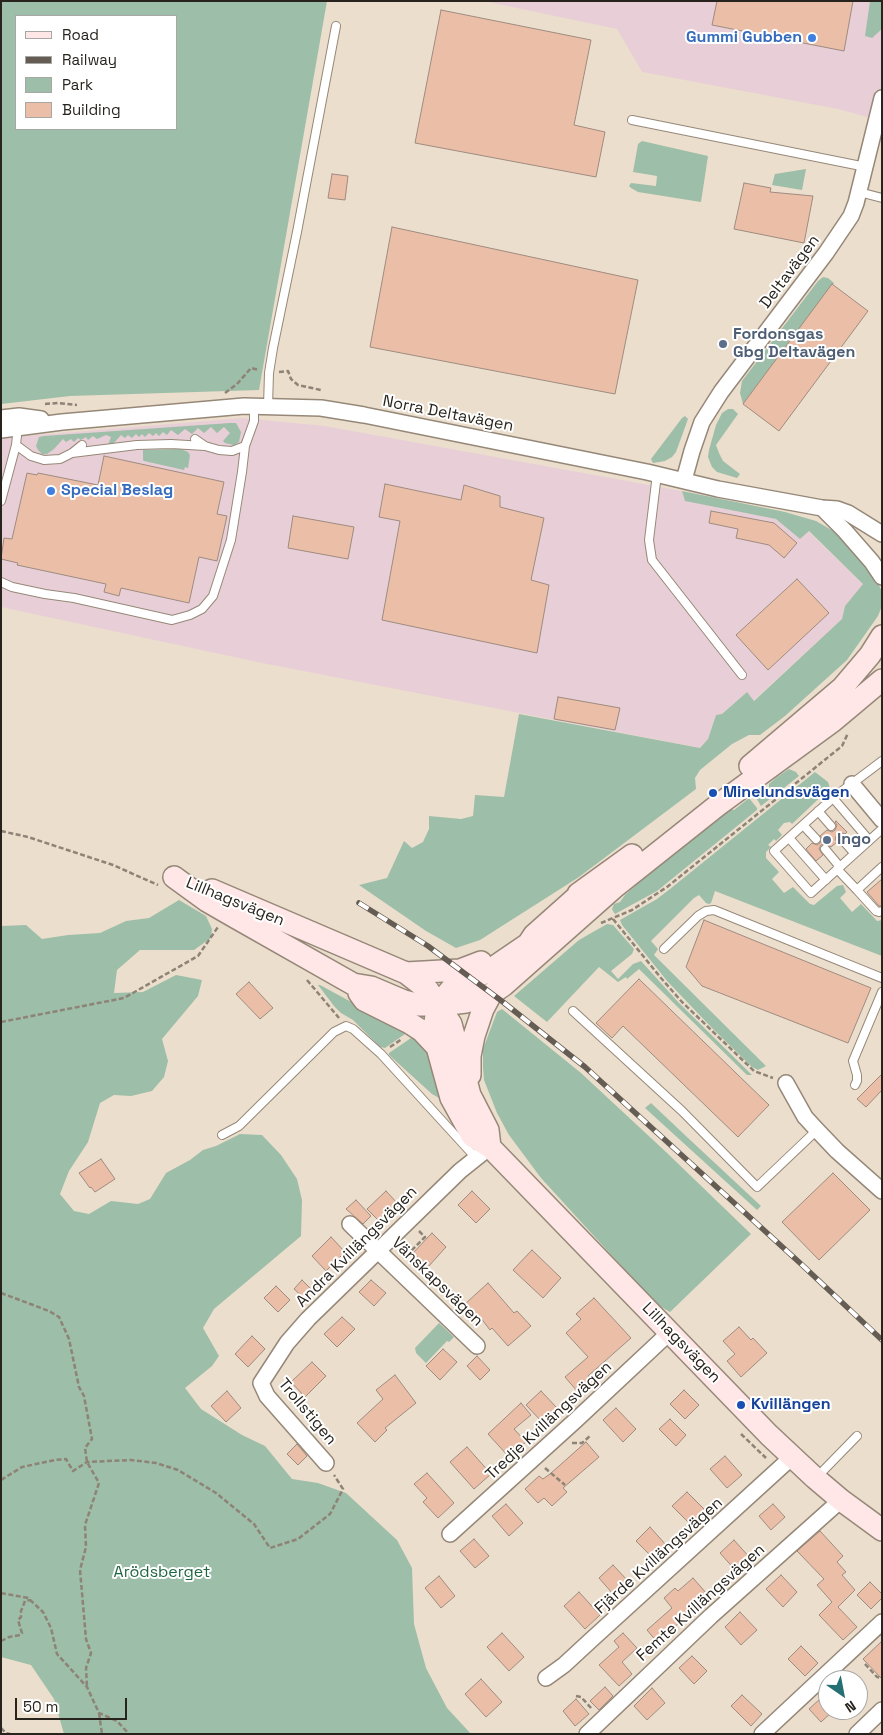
<!DOCTYPE html>
<meta charset="utf-8">
<style>
body{margin:0}
#map{position:relative;width:883px;height:1735px;overflow:hidden;background:#ecdecc;font-family:"Space Grotesk",sans-serif}
canvas{display:block}
.frame{position:absolute;inset:0;border:2px solid #28231c;pointer-events:none}
.legend{position:absolute;left:15px;top:15px;width:162px;height:115px;box-sizing:border-box;background:#fff;border:1px solid #a9a7a4;margin:0;padding:6px 9px;list-style:none;font-size:15px;color:#28231c}
.legend li{display:flex;align-items:center;gap:10px;height:25px}
.legend b{width:25px;border:1px solid #a9a7a4}
.north{position:absolute;left:818px;top:1670px;width:50px;height:50px;box-sizing:border-box;background:#fff;border:1px solid #a9a7a4;border-radius:50%;rotate:147deg;font-size:14px;font-weight:700;line-height:20px;text-align:center;color:#28231c}
.north::after{content:'';display:block;margin:auto;width:18px;height:22px;background:#257072;clip-path:polygon(50% 0,100% 100%,50% 72%,0 100%)}
.scale{position:absolute;left:15px;top:1698px;width:112px;height:22px;box-sizing:border-box;border:2px solid #28231c;border-top:0;padding-left:6px;font-size:15px;line-height:18px;white-space:nowrap;color:#28231c;-webkit-text-stroke:4px #fff;paint-order:stroke}
</style>
<div id="map">
<canvas width="883" height="1735"></canvas>
<div class="frame"></div>
<ul class="legend">
<li><b style="height:6px;background:#ffe7e7"></b>Road</li>
<li><b style="height:6px;background:#655d53"></b>Railway</li>
<li><b style="height:14px;background:#9dbea8"></b>Park</li>
<li><b style="height:14px;background:#ebbfa7"></b>Building</li>
</ul>
<div class="north">N</div>
<div class="scale">50 m</div>
</div>
<script>
const context = document.querySelector('canvas').getContext('2d');
context.lineJoin = 'round';
function fillPath(path, color) { context.fillStyle = color; context.fill(path, 'evenodd'); }
const toPath = rows => new Path2D(rows.map(r => 'M' + r).join(''));
function strokePath(path, color, width, dash) { context.strokeStyle = color; context.lineWidth = width; context.lineCap = dash ? 'butt' : 'round'; context.setLineDash(dash || []); context.stroke(path); }
function drawText(font, color, halo, rows, align = 'center') {
  context.font = font + ' "Space Grotesk",sans-serif'; context.lineWidth = 4; context.setLineDash([]); context.textBaseline = 'middle'; context.strokeStyle = halo; context.fillStyle = color; for (const [text, x, y, turn = 0] of rows) {
    context.save(); context.translate(x, y); context.rotate((+turn || 0) * Math.PI / 180); context.textAlign = isNaN(turn) ? turn : align; if (halo) context.strokeText(text, 0, 0); context.fillText(text, 0, 0); context.restore();
  }
}
fillPath(toPath([
 [483,1,882,1,882,121,838,109,642,72,617,29],
 [243,418,325,426,682,491,686,501,776,519,800,539,808,531,863,584,845,606,842,619,753,701,747,692,722,714,716,715,708,739,700,748,257,662,1,607,1,438]
]), '#e8cfd7');
fillPath(toPath([
 [1,1,327,1,259,390,70,396,1,404],
 [16,16,176,16,176,129,16,129],
 [870,1,882,1,882,29,872,38,865,36],
 [642,141,708,156,701,202,638,192,631,188,629,186,631,183,656,186,657,176,633,172,638,144],
 [806,169,802,190,772,185,775,174],
 [823,277,828,278,834,283,743,404,740,393,742,381,818,281],
 [728,409,733,409,738,414,716,445,719,453,723,461,740,474,737,478,717,472,712,467,708,457,709,450,716,425,722,413],
 [685,416,688,419,676,452,672,457,665,461,653,463,651,459,682,418],
 [230,423,236,423,241,432,239,442,234,445,225,443,223,441,230,433,224,427,217,433,211,427,204,433,198,428,192,434,185,429,178,435,171,430,167,435,163,432,159,436,156,433,153,436,149,433,145,437,142,434,139,437,136,434,132,438,128,435,125,438,121,435,113,444,109,445,108,445,111,437,106,435,97,439,93,436,88,440,86,437,81,440,78,438,74,442,71,439,66,442,63,439,54,449,47,454,42,454,38,450,36,446,39,437,44,436],
 [181,449,188,452,190,455,188,468,185,467,184,470,144,461,143,460,143,450],
 [682,491,785,512,816,521,835,532,852,548,874,574,882,592,882,606,878,616,847,660,785,716,760,735,749,735,732,744,700,770,695,778,696,789,579,877,480,940,456,948,426,931,359,885,387,878,404,841,412,848,423,842,429,829,429,816,461,819,473,816,475,795,504,797,519,714,700,748,708,739,716,715,722,714,747,692,754,701,842,619,845,606,863,584,809,531,800,539,776,519,685,501],
 [789,769,796,772,799,776,761,806,755,796,769,788,769,784,777,777],
 [815,772,828,782,830,788,792,824,790,822,784,823,778,830,782,835,776,841,774,839,768,845,771,847,766,852,766,858,779,872,772,879,784,893,793,887,810,904,814,905,837,886,843,885,846,892,840,898,852,912,861,904,877,921,882,920,882,956,715,891,711,903,709,904,706,903,699,895,694,898,651,941,658,949,654,955,766,1066,758,1070,752,1067,712,1028,668,982,622,925,620,920,657,899,670,889],
 [749,798,757,808,757,810,657,891,615,914,613,911,612,909,614,904,620,902,625,895,679,847,714,819,731,809,734,810],
 [179,900,206,916,212,929,211,938,194,950,140,950,117,970,114,993,143,992,176,975,202,980,198,996,162,1039,168,1061,164,1077,152,1091,131,1096,114,1095,100,1103,88,1142,69,1171,60,1194,74,1211,89,1214,111,1201,138,1204,150,1199,166,1173,190,1160,203,1150,216,1146,240,1134,262,1135,281,1155,297,1179,302,1200,301,1236,214,1309,203,1328,219,1356,212,1366,185,1388,201,1409,242,1435,265,1446,292,1479,318,1483,346,1493,397,1540,412,1568,414,1624,426,1668,447,1708,471,1734,64,1734,54,1699,31,1665,1,1657,1,926,26,925,42,939,68,935,100,933,126,921,149,918],
 [607,924,613,925,634,949,632,954,611,971,618,979,633,964,641,961,679,1003,752,1075,747,1075,639,969,627,979,626,977,618,982,599,967,547,1022,514,996,579,940],
 [318,985,320,985,401,1029,405,1034,385,1048,380,1047,353,1020,341,1013,334,1006],
 [502,1009,581,1073,666,1152,751,1234,670,1312,656,1304,541,1178,509,1135,497,1113,484,1080,483,1067,483,1049,497,1012],
 [411,1038,418,1040,430,1051,442,1096,439,1098,432,1094,389,1055,389,1053],
 [651,1103,687,1137,761,1206,757,1210,645,1108],
 [439,1323,454,1337,449,1342,447,1341,426,1363,416,1353,415,1348]
]), '#9dbea8');
const building = toPath([
 [717,1,853,1,844,51,712,25,717,1],
 [441,10,591,40,574,125,605,132,596,177,415,143,441,10],
 [332,174,348,176,345,200,328,198,332,174],
 [744,183,771,188,770,192,813,196,804,243,734,229,744,183],
 [392,227,638,280,615,394,370,347,392,227],
 [832,284,868,311,779,431,743,404,832,284],
 [104,456,224,482,217,514,227,516,217,561,199,557,189,603,121,588,119,596,104,592,106,584,17,565,18,563,1,559,4,538,12,539,27,473,37,475,38,473,98,485,104,456],
 [385,484,461,500,464,485,500,496,500,507,544,518,531,580,549,585,537,653,382,620,400,521,379,517,385,484],
 [711,511,774,523,797,543,784,558,769,545,736,538,738,529,709,523,711,511],
 [293,516,354,527,348,559,288,548,293,516],
 [797,579,829,613,768,670,736,635,797,579],
 [558,697,620,708,615,730,554,719,558,697],
 [836,821,847,832,845,834,840,832,837,834,835,839,837,842,831,847,826,844,821,845,819,849,823,855,816,861,806,849,812,843,817,845,820,843,822,838,820,836,827,830,832,832,835,830,837,825,835,822,836,821],
 [882,879,882,906,879,906,867,892,882,879],
 [704,920,871,988,848,1043,702,986,686,967,704,920],
 [639,979,769,1105,738,1137,623,1026,612,1038,596,1023,639,979],
 [249,982,273,1008,260,1019,236,994,249,982],
 [882,1074,882,1090,866,1107,857,1099,882,1074],
 [101,1159,115,1179,95,1192,91,1187,90,1188,79,1173,101,1159],
 [833,1173,870,1210,819,1260,782,1222,833,1173],
 [386,1191,399,1205,381,1223,367,1209,386,1191],
 [472,1191,490,1209,476,1223,458,1205,472,1191],
 [356,1200,371,1216,363,1224,346,1209,356,1200],
 [432,1233,446,1247,428,1267,413,1253,432,1233],
 [331,1237,345,1252,326,1271,312,1256,331,1237],
 [532,1250,561,1278,543,1298,513,1270,532,1250],
 [302,1280,312,1290,304,1298,294,1289,302,1280],
 [371,1280,386,1293,374,1306,359,1292,371,1280],
 [488,1283,514,1313,517,1311,531,1326,508,1346,492,1328,490,1330,480,1317,478,1319,465,1304,488,1283],
 [276,1286,290,1300,278,1312,264,1298,276,1286],
 [594,1298,631,1338,588,1376,590,1379,577,1391,565,1377,588,1357,566,1333,581,1319,576,1314,594,1298],
 [342,1317,355,1329,337,1347,324,1334,342,1317],
 [739,1327,751,1340,753,1338,767,1353,741,1377,727,1361,735,1354,723,1341,739,1327],
 [252,1336,265,1349,248,1367,235,1354,252,1336],
 [443,1349,457,1362,440,1380,426,1366,443,1349],
 [477,1356,490,1370,480,1380,467,1366,477,1356],
 [312,1362,326,1376,305,1397,291,1382,312,1362],
 [395,1375,416,1403,385,1428,387,1430,375,1442,357,1423,383,1399,376,1390,395,1375],
 [684,1390,699,1405,685,1419,670,1404,684,1390],
 [227,1391,241,1408,226,1422,211,1406,227,1391],
 [541,1391,558,1409,543,1423,526,1405,541,1391],
 [521,1403,531,1415,514,1429,526,1442,509,1457,488,1434,521,1403],
 [616,1408,636,1429,623,1442,603,1420,616,1408],
 [670,1419,686,1435,676,1446,659,1429,670,1419],
 [586,1442,599,1457,563,1488,567,1492,552,1506,544,1498,538,1503,525,1489,539,1476,543,1479,550,1474,586,1442],
 [297,1444,307,1456,298,1465,287,1454,297,1444],
 [467,1447,491,1474,474,1489,450,1462,467,1447],
 [725,1456,742,1475,727,1488,710,1469,725,1456],
 [427,1473,454,1503,438,1518,423,1502,427,1498,414,1484,427,1473],
 [687,1492,705,1510,690,1524,672,1506,687,1492],
 [506,1504,523,1523,509,1536,492,1516,506,1504],
 [773,1504,785,1517,771,1530,759,1516,773,1504],
 [650,1527,666,1545,653,1558,636,1541,650,1527],
 [820,1531,843,1556,837,1562,846,1572,842,1575,855,1590,838,1607,857,1627,843,1640,819,1615,832,1602,817,1585,824,1579,797,1551,820,1531],
 [474,1539,489,1556,475,1568,460,1551,474,1539],
 [734,1540,751,1559,736,1571,720,1553,734,1540],
 [613,1565,628,1581,613,1594,599,1578,613,1565],
 [781,1575,797,1592,783,1607,766,1589,781,1575],
 [439,1576,455,1596,441,1608,425,1588,439,1576],
 [693,1578,707,1594,677,1620,679,1623,657,1642,647,1630,672,1608,664,1598,675,1588,678,1591,693,1578],
 [870,1582,882,1594,882,1598,871,1609,857,1595,870,1582],
 [579,1592,600,1615,585,1629,564,1606,579,1592],
 [740,1612,757,1630,741,1645,725,1627,740,1612],
 [502,1633,524,1657,509,1671,487,1647,502,1633],
 [623,1633,637,1648,622,1662,632,1674,619,1686,599,1665,619,1647,614,1641,623,1633],
 [882,1641,882,1679,863,1659,882,1641],
 [801,1646,818,1663,805,1676,788,1659,801,1646],
 [692,1656,707,1671,694,1684,679,1668,692,1656],
 [481,1679,502,1702,486,1717,465,1694,481,1679],
 [605,1687,613,1696,599,1710,590,1701,605,1687],
 [652,1688,665,1703,647,1720,634,1706,652,1688],
 [742,1695,762,1714,751,1726,731,1706,742,1695],
 [576,1699,589,1714,575,1726,563,1711,576,1699],
 [820,1699,828,1708,828,1710,832,1712,821,1722,809,1709,820,1699]
]);
fillPath(building, '#ebbfa7');
strokePath(building, '#9e8b80', 1);
const lane = toPath([
 [632,120,866,167],
 [859,192,882,198],
 [268,406,269,373,273,348,297,232,336,26],
 [18,426,16,445,31,456,44,460,60,459,72,453,82,445],
 [195,439,205,446,219,450,232,451,245,446],
 [72,453,137,445,171,444,205,446],
 [657,474,649,540,652,560,742,675],
 [1,501,16,445],
 [1,582,12,587,45,594,74,598,172,620,190,615,202,609,213,596,231,540,242,472,245,446,254,421,254,407],
 [882,761,833,798,774,851,811,893,882,829],
 [833,798,869,840],
 [818,811,831,826],
 [803,825,816,839],
 [789,838,826,880],
 [841,838,854,853],
 [825,849,840,867],
 [882,867,857,890,876,911,879,912,882,911],
 [837,869,857,890],
 [664,949,698,916,706,911,714,910,882,978],
 [573,1011,682,1111,757,1187,817,1130],
 [855,1085,857,1081,857,1075,853,1061,882,992],
 [222,1135,239,1126,334,1032,346,1026,353,1029,381,1054,476,1158],
 [817,1477,857,1436]
]);
const street = toPath([
 [1,418,19,416,41,419],
 [1,430,62,422,244,406,321,408,364,415,647,472,718,489,822,508,837,509,848,513,882,534],
 [684,480,692,451,702,422,721,392,826,253,851,216,856,203,882,98],
 [822,508,845,531,872,562,882,577],
 [852,784,882,820],
 [786,1083,805,1117,817,1130,837,1151,882,1191],
 [350,1224,477,1346],
 [326,1463,267,1396,261,1383,287,1343,308,1319,460,1171,490,1147],
 [450,1534,576,1420,670,1332],
 [546,1678,564,1665,590,1641,792,1457],
 [587,1734,711,1616,841,1500],
 [762,1734,882,1622],
 [857,1734,882,1710]
]);
const secondary = toPath([
 [750,766,842,688,870,655,882,636],
 [174,877,207,901,233,916,353,984,371,987,404,1001,420,1005,440,1005,466,1002,491,994,504,985,616,886,718,805,833,721,882,680],
 [589,886,534,935,528,944,487,972,452,988,443,999,436,1016,434,1028,437,1047,451,1098,472,1136,490,1147,769,1435,815,1478,841,1500,882,1530],
 [212,890,406,973,428,990,451,1024,470,1095,488,1130,490,1147],
 [578,894,632,855],
 [406,973,460,970,481,962],
 [359,993,364,1000,408,1022,422,1031,437,1047],
 [470,1075,470,1056,474,1036,483,1009,491,994]
]);
strokePath(lane, '#968878', 10);
strokePath(street, '#968878', 18);
strokePath(secondary, '#968878', 24);
strokePath(toPath([
 [279,372,288,371,291,379,298,385,321,390],
 [225,393,237,384,251,368,259,370],
 [45,404,58,403,77,405],
 [1,831,28,837,113,865,158,885],
 [613,919,661,978,682,1002,754,1071,773,1078],
 [601,923,632,910,667,887,842,746,848,733],
 [307,980,339,1018],
 [1,1022,124,998,198,956,218,927],
 [390,1047,402,1039],
 [419,1231,425,1237,409,1253,420,1264],
 [1,1293,49,1311,59,1317,69,1339,79,1387,84,1396,92,1439,85,1448,87,1462,99,1483,85,1525,86,1547,80,1570,86,1639,91,1653,86,1668,87,1687],
 [741,1434,766,1458],
 [572,1443,582,1443,590,1436],
 [545,1468,565,1485],
 [1,1480,22,1467,55,1460,66,1459,73,1471,87,1462,131,1460,156,1463,178,1470,216,1493,254,1524,270,1548,298,1539,330,1514,343,1489,334,1475],
 [1,1593,28,1598,43,1612,51,1628,57,1654,87,1687,99,1713,117,1721,129,1734],
 [1,1641,9,1637,20,1635,22,1633,18,1620,21,1617,21,1611,25,1601,30,1600],
 [865,1664,877,1677,882,1678],
 [576,1696,581,1697,592,1709],
 [99,1713,102,1734],
 [1,1728,6,1733,10,1734]
]), '#8d8376', 2.5, [5, 2.5]);
strokePath(lane, '#fff', 8);
strokePath(street, '#fff', 15);
strokePath(secondary, '#ffe7e7', 21);
const rail = toPath([
 [359,903,428,946,503,1002,585,1067,800,1263,882,1340]
]);
strokePath(rail, '#655d53', 5.5);
strokePath(rail, '#fff', 4, [11]);
for (const [x, y, r, color] of [
 [812,38,5,"#3f7fe0"],
 [723,344,5,"#5c6f8a"],
 [51,491,5,"#3f7fe0"],
 [713,793,5,"#1a4fb4"],
 [827,840,5,"#5c6f8a"],
 [741,1405,5,"#1a4fb4"]
]) { const dot = new Path2D(); dot.arc(x, y, r, 0, 2 * Math.PI); context.fillStyle = color; context.fill(dot); strokePath(dot, '#fff', 2); }
drawText('bold 16px', '#366cbe', '#fff', [
 ["Gummi Gubben",802,38],
 ["Special Beslag",61,491,"left"]
], 'right');
drawText('16px', '#28231c', '#fff', [
 ["Deltavägen",790,272,-53],
 ["Norra Deltavägen",448,414,11],
 ["Lillhagsvägen",235,902,22],
 ["Andra Kvillängsvägen",357,1247,-45],
 ["Vänskapsvägen",437,1282,44],
 ["Lillhagsvägen",681,1343,46],
 ["Trollstigen",307,1412,50],
 ["Tredje Kvillängsvägen",549,1421,-43],
 ["Fjärde Kvillängsvägen",659,1556,-42],
 ["Femte Kvillängsvägen",701,1603,-42]
]);
drawText('bold 16px', '#4e5e75', '#fff', [
 ["Fordonsgas",733,335],
 ["Gbg Deltavägen",733,353],
 ["Ingo",837,840]
], 'left');
drawText('bold 16px', '#164399', '#fff', [
 ["Minelundsvägen",723,793],
 ["Kvillängen",751,1405]
], 'left');
drawText('16px', '#216540', '#fff', [
 ["Arödsberget",162,1573]
]);
</script>
